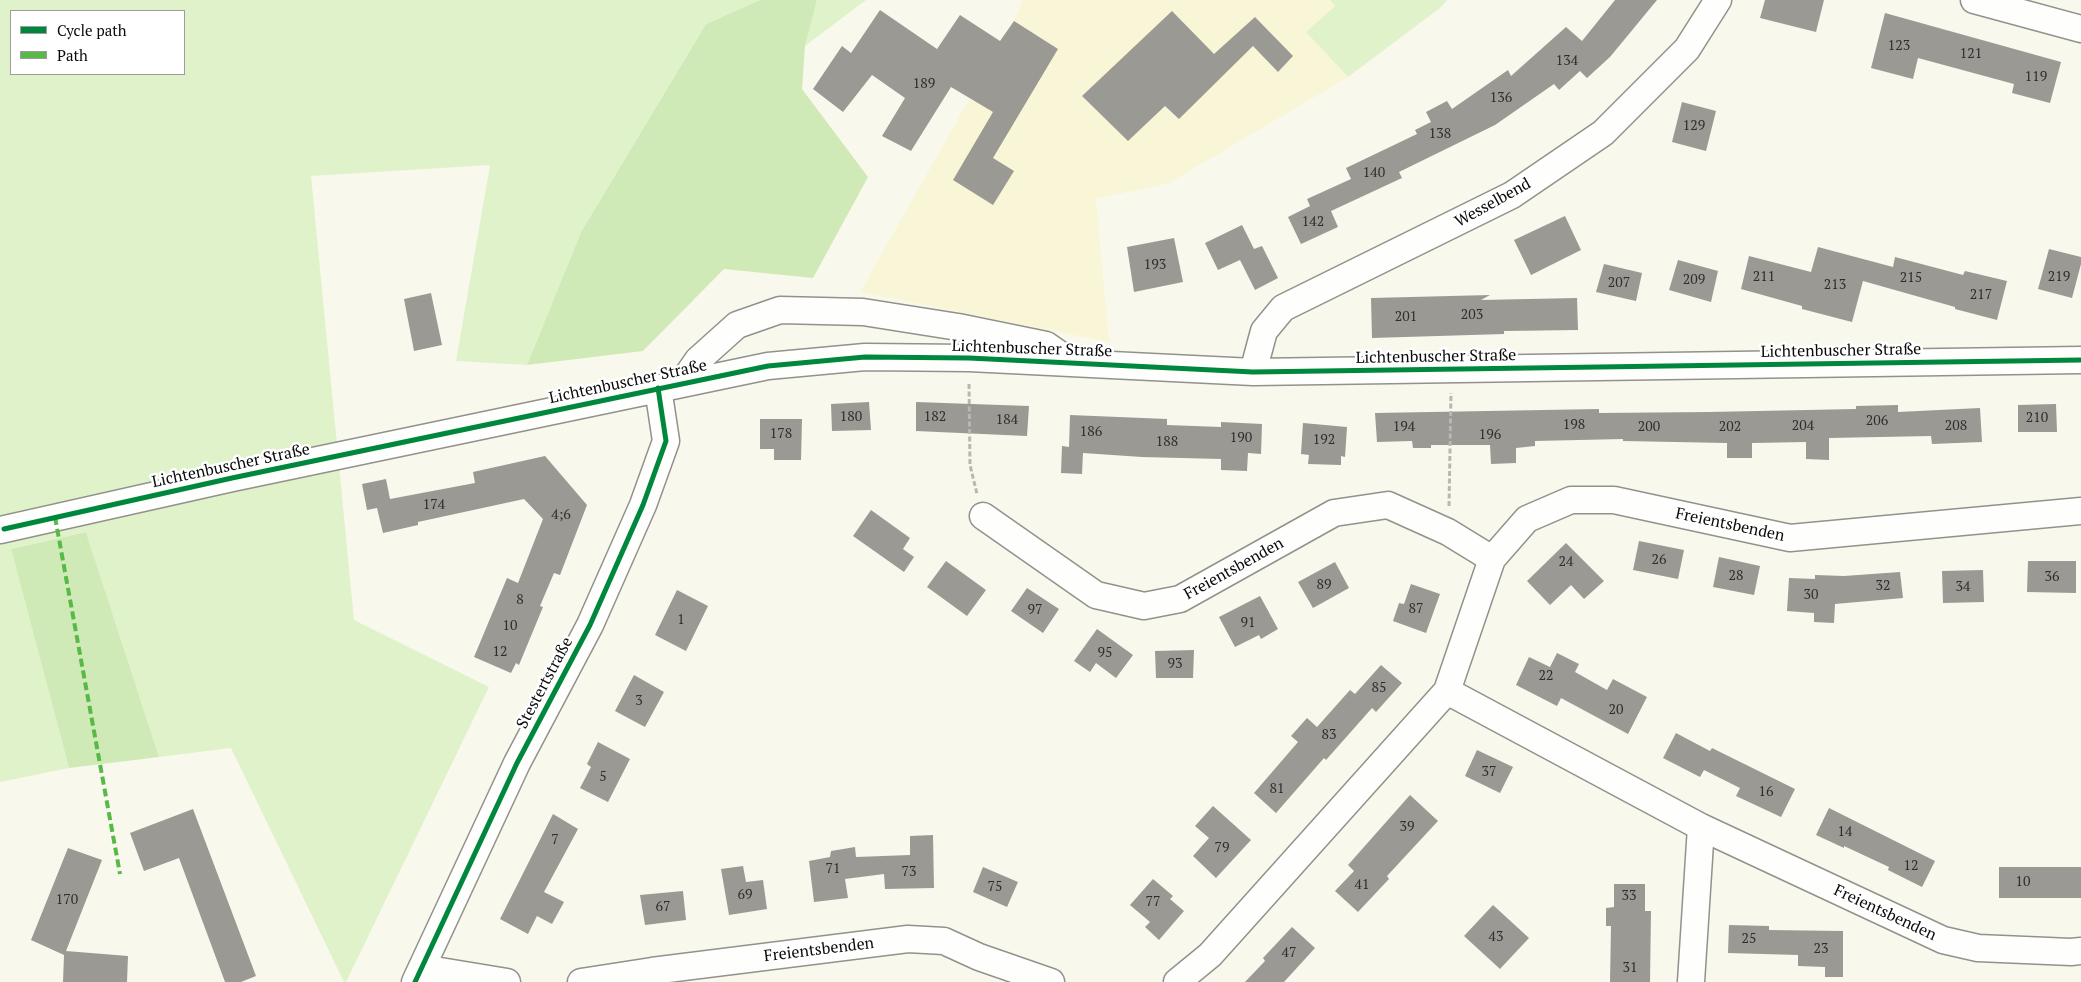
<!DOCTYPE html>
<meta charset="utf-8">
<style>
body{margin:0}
#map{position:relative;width:2081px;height:982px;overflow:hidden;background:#f9f8ed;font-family:"PT Serif",serif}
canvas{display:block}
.legend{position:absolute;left:10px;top:10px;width:175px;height:65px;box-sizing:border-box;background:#fff;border:1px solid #9d9d9d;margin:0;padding:6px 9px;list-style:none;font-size:15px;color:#0a0a0a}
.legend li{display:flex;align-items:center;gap:10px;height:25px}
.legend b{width:25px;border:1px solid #9d9d9d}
</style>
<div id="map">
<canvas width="2081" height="982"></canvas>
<ul class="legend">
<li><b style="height:6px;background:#00873e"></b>Cycle path</li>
<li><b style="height:6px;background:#58b947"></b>Path</li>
</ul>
</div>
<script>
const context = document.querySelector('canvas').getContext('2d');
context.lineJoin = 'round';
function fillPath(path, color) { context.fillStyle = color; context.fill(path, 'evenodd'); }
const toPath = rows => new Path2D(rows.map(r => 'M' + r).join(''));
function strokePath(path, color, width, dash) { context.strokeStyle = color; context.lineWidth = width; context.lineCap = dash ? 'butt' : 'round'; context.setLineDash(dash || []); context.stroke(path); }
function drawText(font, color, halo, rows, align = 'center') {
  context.font = font + ' "PT Serif",serif'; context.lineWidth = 5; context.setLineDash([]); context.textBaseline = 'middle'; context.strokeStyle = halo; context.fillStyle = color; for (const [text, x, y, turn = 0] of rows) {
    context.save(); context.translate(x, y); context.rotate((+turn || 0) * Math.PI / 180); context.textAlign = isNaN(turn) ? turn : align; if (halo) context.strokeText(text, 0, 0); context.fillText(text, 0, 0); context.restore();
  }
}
fillPath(toPath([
 [1022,0,1330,0,1335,6,1306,32,1348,77,1169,183,1096,199,1109,342,860,292,1017,15]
]), '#f8f6d6');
fillPath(toPath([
 [0,0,760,0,706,24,581,232,527,365,456,361,490,165,311,176,354,620,489,687,346,982,344,982,231,748,159,757,86,532,11,549,69,768,0,782],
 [11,11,184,11,184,74,11,74],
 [817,0,866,0,805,46],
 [1330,0,1447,0,1440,8,1348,77,1306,32,1335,6]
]), '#e0f2ca');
fillPath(toPath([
 [760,0,817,0,805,46,802,89,868,177,813,278,724,269,643,351,527,365,581,232,706,24],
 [86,532,159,757,69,768,11,549]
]), '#cfeab7');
fillPath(toPath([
 [1615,0,1657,0,1610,57,1587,78,1580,71,1559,90,1554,84,1495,125,1399,172,1402,178,1331,211,1338,227,1301,244,1288,217,1310,206,1307,199,1351,179,1346,168,1417,134,1415,130,1431,122,1426,112,1447,101,1452,109,1508,70,1511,76,1566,27,1582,41],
 [1765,0,1824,0,1816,32,1760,18],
 [880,10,937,49,960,15,1000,41,1014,21,1058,49,993,158,1014,171,993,205,953,180,993,112,951,87,911,151,882,136,905,98,872,75,843,112,813,89,842,46,851,53],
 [1172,11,1214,54,1255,17,1293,56,1278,72,1253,46,1179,119,1165,106,1128,141,1082,96],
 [1885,13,2061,62,2050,103,2012,93,2014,84,1918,58,1913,79,1871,68],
 [1682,102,1716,111,1706,151,1672,142],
 [1565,216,1581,250,1531,275,1514,240],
 [1242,225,1254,249,1262,246,1278,278,1255,290,1240,260,1218,270,1205,243],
 [1174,238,1183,282,1134,292,1127,247],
 [1818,247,1893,267,1895,257,1963,275,1965,271,2007,281,1997,320,1955,309,1955,307,1863,281,1852,322,1802,309,1802,306,1741,289,1749,256,1811,272],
 [2049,249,2081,257,2081,264,2072,298,2038,289],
 [1678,260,1718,271,1711,302,1669,290],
 [1604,264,1642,273,1636,301,1596,292],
 [431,293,442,345,414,351,404,299],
 [1490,295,1481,300,1577,298,1578,330,1504,331,1504,334,1372,338,1371,298],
 [869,402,871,430,832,431,831,404],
 [916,402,1029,406,1027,436,916,431],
 [2056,404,2057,432,2018,432,2018,405],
 [1898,405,1898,412,1980,408,1982,442,1932,444,1931,436,1829,438,1829,460,1806,459,1806,442,1752,443,1752,458,1727,458,1727,443,1623,441,1623,439,1535,441,1535,446,1516,448,1516,463,1491,464,1490,445,1431,445,1431,448,1413,448,1412,441,1377,442,1375,413,1599,409,1599,413,1709,412,1856,409,1856,406],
 [1070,415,1167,419,1167,425,1221,427,1221,422,1262,424,1261,454,1248,453,1247,471,1221,470,1221,459,1142,457,1083,453,1082,474,1061,473,1062,446,1069,447],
 [760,419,802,419,801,460,774,460,774,449,760,449],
 [1303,423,1347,427,1345,457,1341,456,1341,465,1308,464,1309,455,1301,454],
 [545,456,587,505,560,575,554,573,540,606,543,607,519,665,516,663,511,673,474,657,507,578,518,583,543,519,524,499,418,522,418,525,383,533,377,508,367,510,362,484,386,479,390,499,475,483,473,472],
 [871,510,910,538,903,549,914,557,904,572,853,536],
 [1639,541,1684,550,1678,579,1633,570],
 [1566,543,1604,581,1584,599,1571,585,1550,605,1527,581],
 [1719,557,1760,566,1754,595,1713,587],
 [946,561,986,590,967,616,927,587],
 [2028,561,2076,561,2076,593,2027,592],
 [1335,562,1349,588,1313,608,1298,582],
 [1983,570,1984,602,1943,603,1942,571],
 [1900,572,1903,598,1835,604,1834,623,1814,622,1814,613,1787,611,1789,578,1815,579,1815,575,1844,576],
 [1411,584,1440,594,1426,633,1393,621,1399,603,1404,604],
 [1027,588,1059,609,1043,633,1011,611],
 [677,590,708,606,686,651,655,635],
 [1260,596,1278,629,1261,639,1259,635,1235,647,1219,617],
 [1097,629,1133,655,1116,678,1096,663,1090,672,1074,661],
 [1194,650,1193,678,1156,678,1155,651],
 [1557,653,1579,664,1575,672,1607,690,1613,679,1647,697,1628,734,1561,698,1557,706,1516,685,1529,657,1550,667],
 [1381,665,1402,683,1376,712,1372,708,1326,760,1324,758,1276,813,1254,793,1298,742,1291,736,1307,718,1317,727,1350,690,1355,694],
 [634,675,664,692,645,727,615,711],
 [1676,733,1710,751,1712,748,1795,789,1781,817,1736,796,1740,788,1704,770,1700,777,1663,758],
 [598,742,630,759,608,802,580,788,591,767,587,764],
 [1477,750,1513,767,1500,793,1465,776],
 [1410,795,1438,821,1387,876,1389,879,1358,912,1335,891,1354,871,1348,865],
 [1213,806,1251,840,1216,878,1193,856,1209,838,1195,826],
 [1829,808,1935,861,1922,887,1888,870,1889,867,1844,846,1844,848,1816,835],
 [193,809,256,976,241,982,225,982,179,858,144,871,130,833],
 [553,814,578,829,544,892,564,902,552,924,537,916,528,934,500,919],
 [933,835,934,888,885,889,884,874,845,879,848,898,814,902,809,861,830,857,831,851,855,847,856,857,910,855,910,836],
 [68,848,102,860,66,951,128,956,127,982,63,982,64,955,31,940],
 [743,866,746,882,763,880,767,909,729,915,721,869],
 [983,867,1018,882,1007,907,973,892],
 [1999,867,2081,867,2081,898,1999,898],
 [1153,879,1173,896,1170,899,1184,911,1159,940,1145,927,1150,922,1130,905],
 [1614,884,1645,884,1645,911,1651,911,1650,982,1610,982,1611,926,1606,926,1606,908,1614,907],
 [683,891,686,920,645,925,640,895],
 [1493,905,1529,938,1500,969,1464,936],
 [1729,925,1769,926,1769,930,1843,931,1843,977,1825,977,1825,967,1798,966,1798,955,1728,953],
 [1292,927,1315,948,1284,982,1245,982,1265,961,1263,958]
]), '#9b9993');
const minor = toPath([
 [1974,0,2081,29],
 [1253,372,1264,331,1283,308,1512,195,1603,133,1687,49,1718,0],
 [682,383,698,360,737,325,780,310,863,312,958,327,1046,345,1066,359],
 [983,516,1096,595,1144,606,1180,599,1334,513,1388,505,1448,532,1492,559,1527,519,1571,500,1614,500,1790,538,2081,511],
 [0,530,232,478,768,366,865,357,969,358,1253,372,2081,360],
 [1447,691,1492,559],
 [422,968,507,982],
 [415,982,517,763,590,625,643,505,666,441,658,388],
 [581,982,652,971,908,939,944,941,979,957,1051,982],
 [1177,982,1210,955,1447,691,1701,827,1943,940,1978,948,2071,952,2081,951],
 [1691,982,1701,827]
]);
strokePath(minor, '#92918c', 29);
strokePath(toPath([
 [969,384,970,465,977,494],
 [1449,506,1451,393]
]), '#b7b7b5', 3, [5, 2.5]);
strokePath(minor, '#fefefc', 26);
strokePath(toPath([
 [55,517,120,874]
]), '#58b947', 4, [8, 4]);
strokePath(toPath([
 [4,529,232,478,768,366,865,357,969,358,1253,372,2081,360],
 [415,982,517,763,590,625,643,505,666,441,658,388]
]), '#00873e', 5);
drawText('14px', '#2e2e2c', null, [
 ["123",1899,46],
 ["121",1971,54],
 ["134",1567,61],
 ["119",2036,77],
 ["189",924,84],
 ["136",1501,98],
 ["129",1694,126],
 ["138",1440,134],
 ["140",1374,173],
 ["142",1313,222],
 ["193",1155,265],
 ["211",1764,277],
 ["219",2059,277],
 ["215",1911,278],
 ["209",1694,280],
 ["207",1619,283],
 ["213",1835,285],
 ["217",1981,295],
 ["203",1472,315],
 ["201",1406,317],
 ["180",851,417],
 ["182",935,417],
 ["210",2037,418],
 ["184",1007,420],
 ["206",1877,421],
 ["198",1574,425],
 ["204",1803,426],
 ["208",1956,426],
 ["194",1404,427],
 ["200",1649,427],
 ["202",1730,427],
 ["186",1091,432],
 ["178",781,434],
 ["196",1490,435],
 ["190",1241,438],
 ["192",1324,440],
 ["188",1167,442],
 ["174",434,505],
 ["4;6",561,515],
 ["26",1659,560],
 ["24",1566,562],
 ["28",1736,576],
 ["36",2052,577],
 ["89",1324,585],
 ["32",1883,586],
 ["34",1963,587],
 ["30",1811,595],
 ["8",520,600],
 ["87",1416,609],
 ["97",1035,610],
 ["1",681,620],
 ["91",1248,623],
 ["10",510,626],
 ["12",500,652],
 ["95",1105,653],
 ["93",1175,664],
 ["22",1546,676],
 ["85",1379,688],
 ["3",639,701],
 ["20",1616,710],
 ["83",1329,735],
 ["37",1489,772],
 ["5",603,777],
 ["81",1277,789],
 ["16",1766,792],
 ["39",1407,827],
 ["14",1845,832],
 ["7",555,840],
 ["79",1222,848],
 ["12",1911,866],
 ["71",833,869],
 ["73",909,872],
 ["10",2023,882],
 ["41",1362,885],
 ["75",995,887],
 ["69",745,895],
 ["33",1629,896],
 ["170",67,900],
 ["77",1153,902],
 ["67",663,907],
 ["43",1496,937],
 ["25",1749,939],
 ["23",1821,949],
 ["47",1289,953],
 ["31",1630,968]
]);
drawText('16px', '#0a0a0a', '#fff', [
 ["Wesselbend",1493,203,-29],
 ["Lichtenbuscher Straße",1032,349,2],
 ["Lichtenbuscher Straße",1841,351,-1],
 ["Lichtenbuscher Straße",1436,357,-1],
 ["Lichtenbuscher Straße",628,382,-12],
 ["Lichtenbuscher Straße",231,466,-12],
 ["Freientsbenden",1730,525,12],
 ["Freientsbenden",1234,569,-29],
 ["Stestertstraße",545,683,-62],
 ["Freientsbenden",1885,913,25],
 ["Freientsbenden",819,950,-7]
]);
</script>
